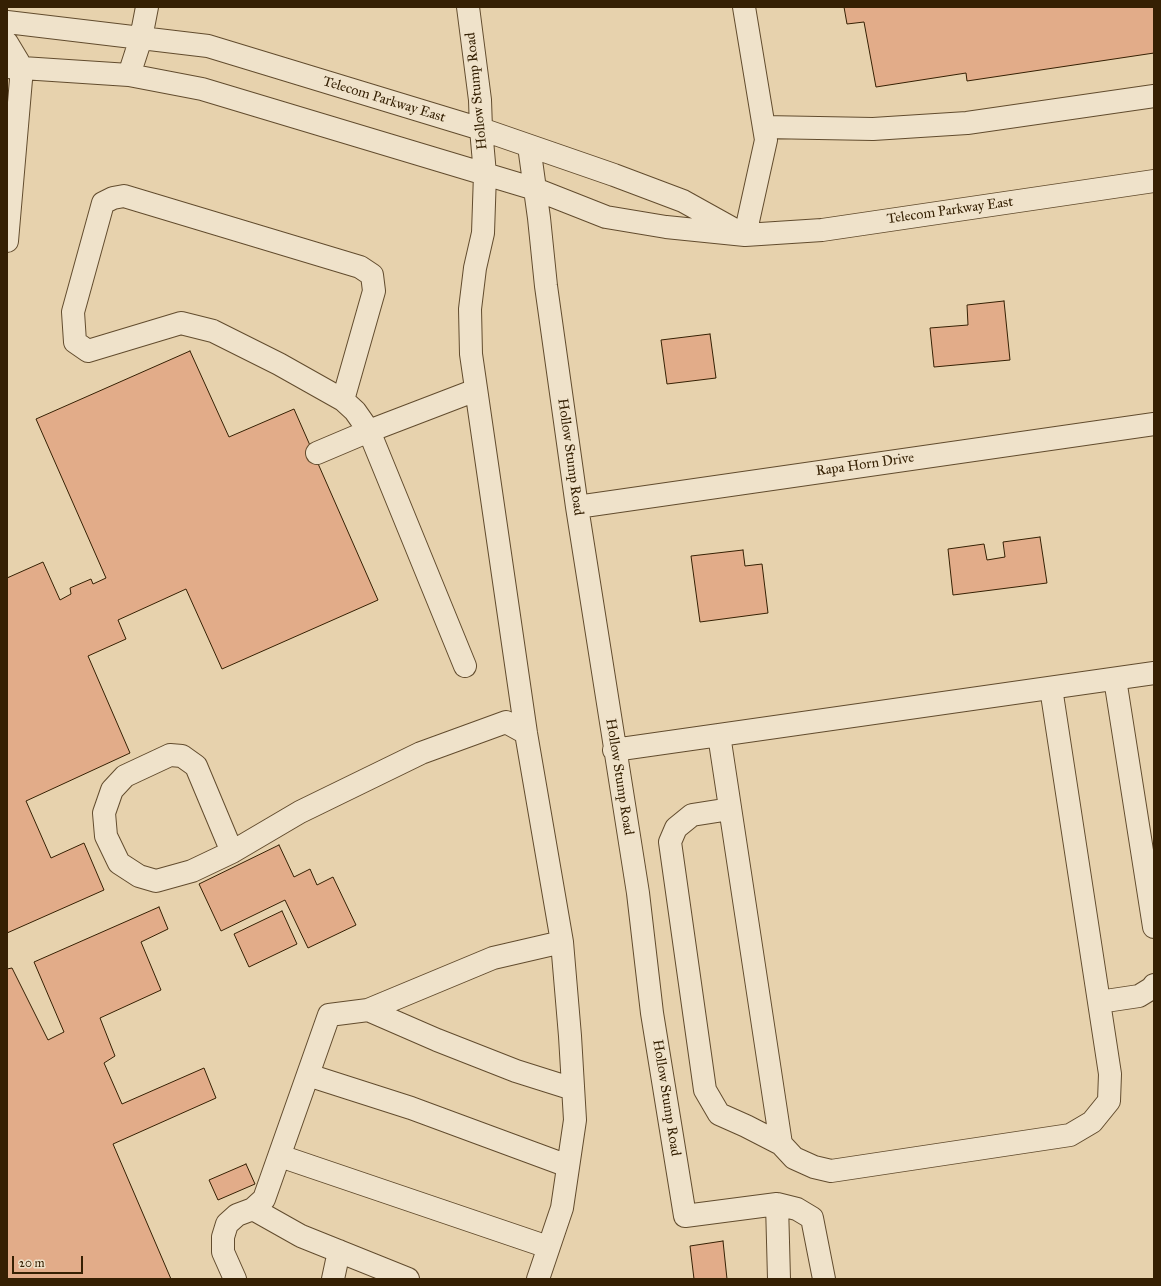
<!DOCTYPE html>
<style>
body{margin:0}
#map{position:relative;width:1161px;height:1286px;overflow:hidden;background:#e7d2ad;font-family:"IM FELL Great Primer",serif}
canvas{display:block}
.frame{position:absolute;inset:0;border:8px solid #352003;pointer-events:none}
.scale{position:absolute;left:12px;top:1256px;width:71px;height:18px;box-sizing:border-box;border:2px solid #352003;border-top:0;padding-left:5px;font-size:12px;line-height:14px;white-space:nowrap;color:#352003;-webkit-text-stroke:3px #efe2ca;paint-order:stroke}
</style>
<div id="map">
<canvas width="1161" height="1286"></canvas>
<div class="frame"></div>
<div class="scale">20 m</div>
</div>
<script>
const context = document.querySelector('canvas').getContext('2d');
context.lineJoin = 'round';
function fillPath(path, color) { context.fillStyle = color; context.fill(path, 'evenodd'); }
const toPath = rows => new Path2D(rows.map(r => 'M' + r).join(''));
function strokePath(path, color, width, dash) { context.strokeStyle = color; context.lineWidth = width; context.lineCap = dash ? 'butt' : 'round'; context.setLineDash(dash || []); context.stroke(path); }
function drawText(font, color, halo, rows, align = 'center') {
  context.font = font + ' "IM FELL Great Primer",serif'; context.lineWidth = 4; context.setLineDash([]); context.textBaseline = 'middle'; context.strokeStyle = halo; context.fillStyle = color; for (const [text, x, y, turn = 0] of rows) {
    context.save(); context.translate(x, y); context.rotate((+turn || 0) * Math.PI / 180); context.textAlign = isNaN(turn) ? turn : align; if (halo) context.strokeText(text, 0, 0); context.fillText(text, 0, 0); context.restore();
  }
}
const building = toPath([
 [844,7,1154,7,1154,53,967,81,966,73,876,87,864,22,847,24,844,7],
 [1004,301,1010,360,934,367,930,328,968,325,967,305,1004,301],
 [710,334,716,378,667,384,661,340,710,334],
 [190,351,229,437,294,409,378,600,222,669,186,589,118,620,126,639,88,656,130,753,26,801,51,858,84,843,104,890,7,933,7,578,43,562,60,600,71,594,70,588,91,579,93,584,106,578,36,419,190,351],
 [1040,537,1047,583,953,595,948,549,984,544,987,560,1005,557,1003,542,1040,537],
 [743,550,745,566,762,564,768,613,700,622,691,556,743,550],
 [279,845,294,877,310,869,317,885,333,877,356,925,308,948,285,900,221,931,199,884,279,845],
 [159,907,168,929,141,942,161,990,100,1018,115,1056,104,1063,122,1104,204,1068,216,1098,113,1144,171,1279,7,1279,7,969,12,968,48,1040,64,1032,34,962,159,907],
 [282,911,297,944,249,967,234,934,282,911],
 [246,1164,255,1184,218,1200,209,1180,246,1164],
 [723,1241,727,1279,694,1279,690,1246,723,1241]
]);
fillPath(building, '#e2ac89');
strokePath(building, '#352003', 1);
const minor = toPath([
 [468,7,480,100,481,129,485,174,483,233,475,268,470,309,471,354,526,733,562,942,570,1036,575,1120,562,1208,538,1279],
 [744,7,766,140,745,235],
 [7,22,208,46,481,129,614,175,683,201,737,231],
 [7,43,22,68,7,241],
 [7,67,129,75,202,89,535,189,606,217,666,227,745,235,822,230,1154,181],
 [129,75,141,38,147,7],
 [764,127,873,129,967,123,1154,96],
 [529,146,539,218,546,286,577,507,638,893,652,1013,685,1216,777,1204,797,1209,812,1218,824,1279],
 [317,453,369,431,355,411,343,400,279,364,213,331,181,323,88,351,75,342,73,312,103,203,113,198,124,196,360,267,372,275,374,291,343,400],
 [577,507,1154,424],
 [465,666,369,431,476,390],
 [1115,679,1154,927],
 [719,735,781,1144,794,1158,814,1167,831,1171,1070,1135,1092,1122,1109,1101,1110,1074,1051,688],
 [614,750,1154,673],
 [730,809,692,815,676,828,670,842,705,1090,719,1114,746,1126,781,1144],
 [232,852,196,766,182,756,170,755,125,776,112,790,104,813,106,836,119,863,139,876,156,881,192,871,232,852,300,812,421,753,506,722,526,733],
 [1099,1002,1139,996,1152,988,1154,985],
 [368,1010,437,1040,516,1071,573,1089],
 [308,1075,411,1108,568,1166],
 [280,1156,548,1247],
 [777,1204,779,1279],
 [253,1209,301,1236,408,1279],
 [235,1279,223,1252,223,1237,227,1224,237,1215,253,1209,264,1199,329,1015,368,1010,493,958,562,942],
 [333,1279,339,1251]
]);
strokePath(minor, '#624c2e', 24);
strokePath(minor, '#efe2ca', 22);
drawText('14px', '#352003', '#efe2ca', [
 ["Hollow Stump Road",477,91,-96],
 ["Telecom Parkway East",384,100,17],
 ["Telecom Parkway East",950,211,-8],
 ["Hollow Stump Road",570,457,82],
 ["Rapa Horn Drive",865,465,-8],
 ["Hollow Stump Road",619,777,81],
 ["Hollow Stump Road",666,1098,81]
]);
</script>
